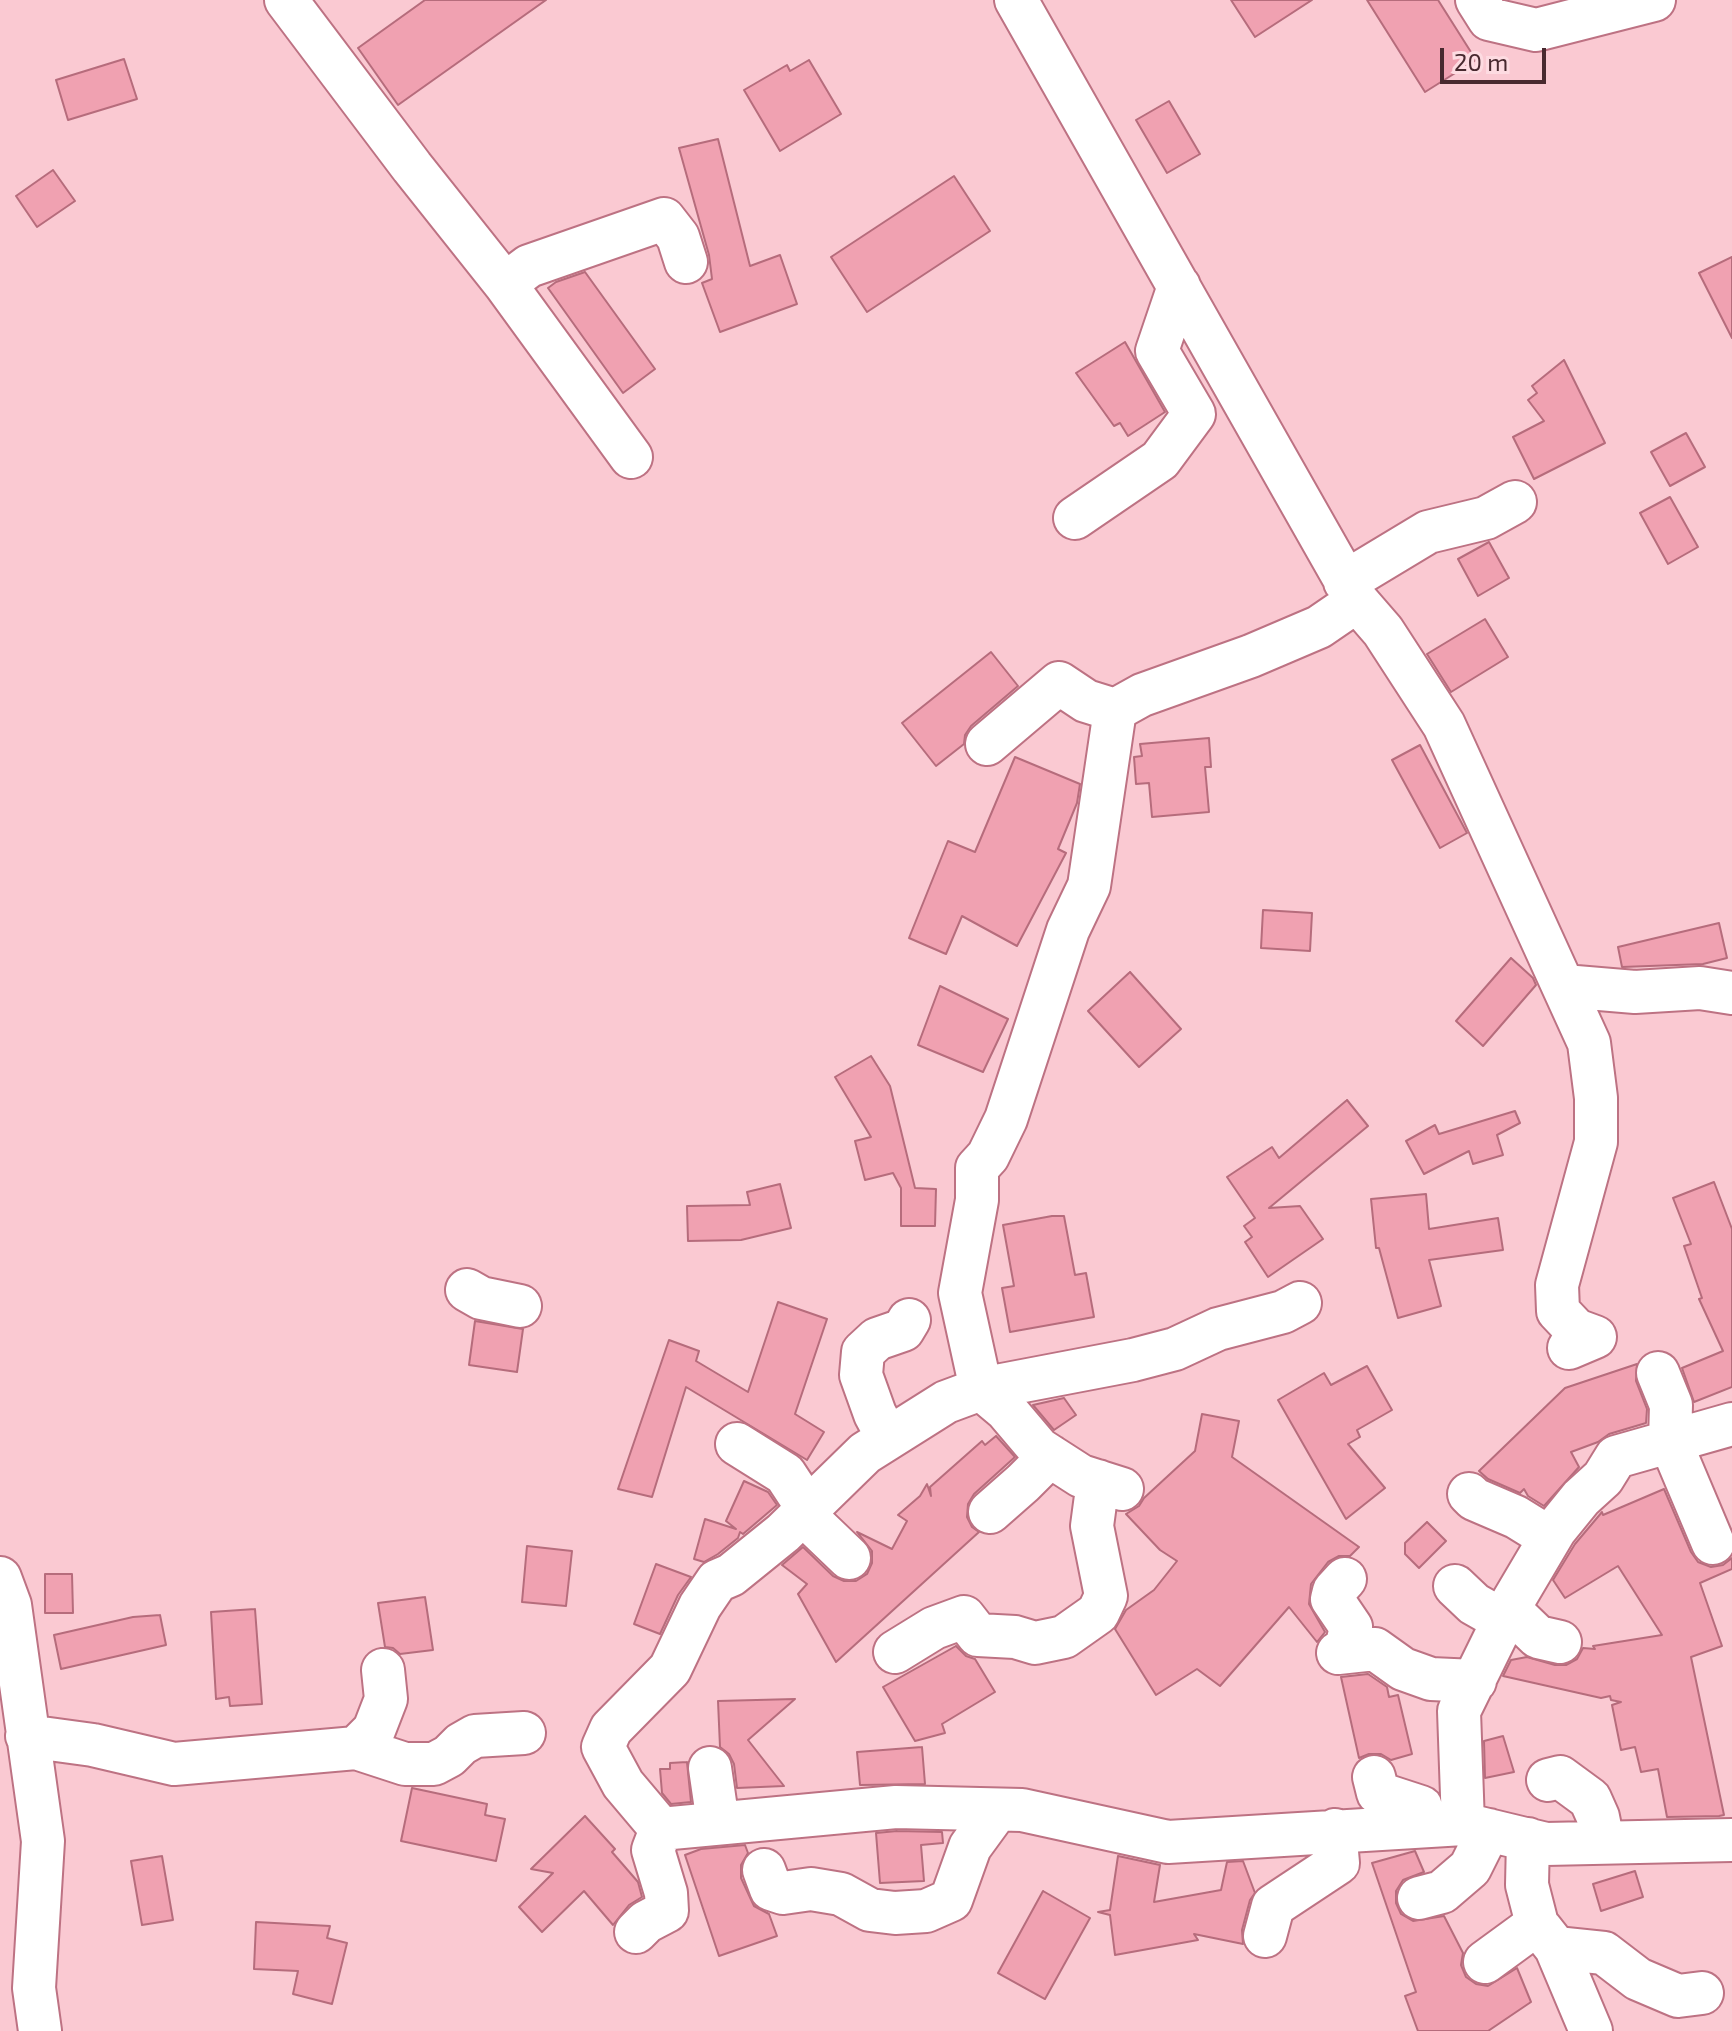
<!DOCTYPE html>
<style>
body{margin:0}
#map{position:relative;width:1732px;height:2031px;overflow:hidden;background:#fac9d2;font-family:"Exo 2",sans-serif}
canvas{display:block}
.scale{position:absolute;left:1440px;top:48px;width:106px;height:36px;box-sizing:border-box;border:4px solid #48292f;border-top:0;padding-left:10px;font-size:24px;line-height:28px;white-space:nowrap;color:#48292f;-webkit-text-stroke:6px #fddbe1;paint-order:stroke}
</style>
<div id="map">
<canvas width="1732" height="2031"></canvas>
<div class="scale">20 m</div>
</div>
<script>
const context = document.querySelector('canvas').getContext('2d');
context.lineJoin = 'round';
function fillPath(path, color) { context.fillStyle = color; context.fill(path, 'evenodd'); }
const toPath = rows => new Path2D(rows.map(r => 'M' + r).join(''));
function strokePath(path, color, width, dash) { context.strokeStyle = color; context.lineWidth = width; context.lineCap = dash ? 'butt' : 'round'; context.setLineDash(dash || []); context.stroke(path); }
const building = toPath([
 [425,0,546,0,398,105,358,48,425,0],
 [1231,0,1312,0,1255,37,1231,0],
 [1367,0,1438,0,1476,60,1425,92,1367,0],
 [124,59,137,99,68,120,56,80,124,59],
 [809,60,841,114,780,151,744,90,787,65,790,71,809,60],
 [1169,101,1200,154,1167,173,1136,120,1169,101],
 [718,139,750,266,780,255,797,304,720,332,702,283,712,279,709,255,679,148,718,139],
 [53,170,75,201,37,227,16,196,53,170],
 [954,176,990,231,867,312,831,257,954,176],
 [1732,257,1732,338,1699,273,1732,257],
 [585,272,655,369,623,393,548,288,556,282,585,272],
 [1125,342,1165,412,1128,436,1120,423,1114,426,1076,373,1125,342],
 [1564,360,1605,443,1534,479,1513,437,1544,421,1528,400,1537,393,1532,386,1564,360],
 [1686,433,1705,467,1670,486,1651,452,1686,433],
 [1670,497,1698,547,1668,564,1640,513,1670,497],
 [1489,542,1509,578,1478,596,1458,559,1489,542],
 [1485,619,1508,657,1451,692,1427,654,1485,619],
 [991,652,1018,686,971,726,965,735,964,744,936,766,902,723,991,652],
 [1209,738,1211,767,1205,767,1209,812,1152,817,1149,783,1136,784,1134,757,1142,756,1140,744,1209,738],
 [1420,745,1467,833,1440,848,1392,760,1420,745],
 [1015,757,1080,784,1077,803,1058,849,1066,853,1017,946,962,916,946,954,909,938,948,841,975,852,1015,757],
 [1263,910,1312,913,1310,951,1261,948,1263,910],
 [1719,923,1727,958,1703,964,1622,967,1618,947,1719,923],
 [1511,958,1533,978,1536,985,1483,1046,1456,1021,1511,958],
 [1130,972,1181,1029,1139,1067,1088,1011,1130,972],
 [940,986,1008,1019,983,1072,918,1045,940,986],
 [871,1056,890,1086,915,1188,936,1189,935,1226,901,1226,901,1188,893,1173,865,1180,855,1141,871,1137,835,1077,871,1056],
 [1347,1100,1368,1126,1269,1208,1300,1206,1323,1239,1268,1277,1245,1242,1252,1237,1244,1226,1255,1218,1227,1177,1272,1147,1279,1158,1347,1100],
 [1515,1111,1520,1123,1497,1135,1503,1155,1473,1164,1469,1151,1424,1174,1406,1141,1435,1125,1439,1134,1515,1111],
 [1714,1182,1732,1229,1732,1387,1694,1402,1682,1368,1723,1351,1699,1299,1702,1298,1684,1246,1691,1244,1673,1198,1714,1182],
 [780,1184,791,1228,741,1240,688,1241,687,1206,750,1205,747,1192,780,1184],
 [1426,1194,1429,1229,1498,1218,1503,1250,1429,1260,1441,1306,1398,1318,1379,1248,1376,1248,1371,1199,1426,1194],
 [1052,1216,1064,1216,1075,1275,1086,1273,1094,1317,1010,1332,1002,1288,1014,1286,1003,1225,1052,1216],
 [778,1302,827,1319,795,1414,824,1432,807,1460,686,1387,652,1497,618,1489,669,1340,699,1351,696,1361,748,1392,778,1302],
 [475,1321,523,1329,517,1372,469,1365,475,1321],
 [1637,1364,1636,1381,1647,1409,1646,1423,1609,1434,1598,1442,1571,1452,1579,1467,1544,1506,1528,1496,1524,1489,1520,1493,1488,1479,1479,1471,1565,1388,1637,1364],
 [1367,1366,1392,1410,1357,1430,1360,1437,1348,1444,1385,1488,1346,1519,1278,1400,1324,1373,1331,1385,1367,1366],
 [1064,1398,1076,1415,1054,1430,1033,1405,1064,1398],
 [1202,1414,1239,1421,1232,1457,1359,1547,1350,1556,1339,1556,1328,1562,1311,1584,1309,1604,1325,1632,1317,1642,1289,1607,1220,1686,1197,1669,1156,1695,1115,1629,1126,1610,1154,1590,1177,1561,1160,1550,1126,1514,1139,1506,1144,1498,1195,1451,1202,1414],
 [996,1436,1015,1457,974,1494,968,1504,967,1517,972,1527,979,1532,836,1662,798,1594,807,1584,782,1565,803,1547,833,1576,844,1581,856,1581,867,1574,872,1563,872,1551,857,1532,892,1549,907,1521,898,1515,920,1496,927,1484,931,1496,930,1487,982,1441,985,1445,996,1436],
 [744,1481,768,1492,777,1505,743,1534,740,1532,738,1538,718,1554,704,1562,694,1559,705,1519,736,1529,726,1521,744,1481],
 [1664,1489,1691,1552,1698,1562,1711,1567,1723,1565,1732,1558,1732,1569,1700,1583,1722,1646,1691,1657,1724,1815,1719,1816,1667,1817,1658,1769,1641,1772,1635,1747,1621,1750,1612,1705,1621,1702,1611,1700,1610,1696,1601,1698,1503,1676,1511,1660,1527,1657,1555,1665,1566,1665,1577,1659,1583,1648,1595,1649,1593,1646,1662,1635,1618,1566,1565,1598,1553,1580,1575,1544,1602,1512,1603,1515,1664,1489],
 [1427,1522,1446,1541,1419,1568,1405,1554,1405,1543,1427,1522],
 [527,1546,572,1551,566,1606,522,1602,527,1546],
 [656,1564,691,1577,678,1595,660,1634,634,1624,656,1564],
 [45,1574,72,1574,73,1613,45,1613,45,1574],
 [425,1597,433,1650,400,1654,393,1648,385,1647,378,1603,425,1597],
 [255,1609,262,1704,230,1706,229,1697,216,1699,211,1612,255,1609],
 [160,1615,166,1645,61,1669,54,1635,133,1617,160,1615],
 [956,1646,966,1656,975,1659,995,1692,942,1724,945,1733,915,1741,883,1687,956,1646],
 [1368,1674,1387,1687,1389,1697,1398,1695,1412,1754,1391,1760,1381,1754,1369,1754,1359,1758,1341,1677,1368,1674],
 [795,1699,748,1740,784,1786,737,1788,734,1764,729,1754,720,1747,718,1701,795,1699],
 [1503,1736,1514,1772,1485,1778,1484,1741,1503,1736],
 [922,1747,925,1784,860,1785,857,1752,922,1747],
 [687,1762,691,1802,671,1804,662,1793,660,1769,670,1769,670,1763,687,1762],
 [412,1788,487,1804,485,1815,505,1819,496,1861,401,1841,412,1788],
 [585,1816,615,1849,612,1852,638,1882,642,1897,629,1905,613,1925,584,1891,542,1932,519,1907,553,1873,531,1869,585,1816],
 [897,1831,942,1832,943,1843,921,1845,924,1881,880,1883,876,1833,897,1831],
 [745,1845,748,1853,741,1865,741,1878,754,1906,769,1914,777,1936,719,1956,685,1855,701,1849,745,1845],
 [1415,1851,1424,1872,1403,1880,1396,1891,1396,1903,1401,1914,1413,1921,1444,1916,1463,1953,1461,1965,1466,1977,1476,1984,1488,1986,1517,1968,1531,2002,1488,2031,1418,2031,1405,1996,1416,1992,1372,1863,1415,1851],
 [162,1856,173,1920,142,1925,131,1861,162,1856],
 [1118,1856,1160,1865,1154,1902,1221,1890,1227,1862,1243,1861,1255,1893,1250,1900,1242,1930,1243,1944,1194,1934,1198,1940,1115,1955,1110,1915,1098,1912,1110,1910,1118,1856],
 [1635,1871,1643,1897,1601,1911,1593,1884,1635,1871],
 [1043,1891,1090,1918,1045,1999,998,1973,1043,1891],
 [256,1922,330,1926,327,1938,347,1943,332,2004,293,1994,298,1971,254,1969,256,1922]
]);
fillPath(building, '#f0a1b1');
strokePath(building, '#b66c7c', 2);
const minor = toPath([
 [286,0,412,167,505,284,631,457],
 [1016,0,1357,601,1383,631,1444,725,1589,1043,1596,1098,1596,1142,1557,1285,1558,1311,1576,1330,1595,1337,1569,1348],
 [1477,0,1489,19,1536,30,1654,0],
 [505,284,529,266,664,219,678,237,686,262],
 [1075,518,1160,460,1194,414,1157,351,1179,286],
 [1345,582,1428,532,1486,518,1515,502],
 [1115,710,1089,886,1068,930,1006,1119,988,1156,977,1168,977,1200,960,1293,981,1389,1006,1410,1039,1449,1081,1476,1122,1489],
 [987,744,1059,683,1086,701,1115,710,1142,695,1251,656,1319,627,1357,601],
 [1564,986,1635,992,1700,988,1732,993],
 [467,1290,481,1298,520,1306],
 [1300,1303,1283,1312,1218,1329,1175,1349,1133,1360,981,1389,946,1402,865,1453,783,1533,731,1575,717,1581,700,1606,670,1669,611,1729,603,1747,623,1784,661,1829,896,1807,1022,1810,1168,1842,1463,1824,1546,1844,1732,1840],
 [1658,1373,1671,1405,1670,1441,1713,1543],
 [888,1438,875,1414,861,1375,863,1352,877,1339,903,1330,909,1320],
 [737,1444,785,1474,808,1509],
 [1469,1494,1474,1499,1516,1517,1550,1538],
 [990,1512,1023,1483,1050,1456],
 [803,1514,849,1558],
 [0,1578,10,1605,43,1841,34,1988,40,2031],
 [1345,1579,1334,1591,1332,1599,1351,1627,1348,1640,1350,1650],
 [1455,1586,1474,1604,1504,1621],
 [1510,1610,1538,1637,1560,1642],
 [895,1652,934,1628,964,1617,978,1635,1015,1637,1035,1643,1064,1637,1098,1613,1106,1596,1092,1526,1098,1481],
 [1338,1653,1375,1649,1403,1669,1431,1679,1475,1681],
 [27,1736,93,1745,174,1764,356,1748,405,1764,434,1764,449,1756,461,1744,475,1736,524,1733],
 [356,1748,374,1730,386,1699,383,1670],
 [710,1768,718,1823],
 [1374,1777,1378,1793,1421,1807,1425,1826],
 [1548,1780,1560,1777,1590,1799,1598,1817,1603,1842],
 [1463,1824,1459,1711,1513,1601,1555,1530,1581,1498,1603,1478,1616,1457,1732,1424],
 [764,1870,771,1889,783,1893,811,1889,841,1894,870,1910,895,1913,926,1911,951,1900,970,1847,997,1810],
 [1419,1898,1442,1892,1470,1868,1489,1830],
 [1541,1929,1556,1948,1591,2031],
 [636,1932,646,1922,667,1911,666,1893,653,1850,661,1829],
 [1265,1936,1273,1906,1338,1863,1335,1830],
 [1556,1948,1604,1953,1638,1979,1678,1996,1702,1993],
 [1485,1962,1537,1924,1527,1885,1528,1839]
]);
strokePath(minor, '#bd7283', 46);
strokePath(minor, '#fff', 42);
</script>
